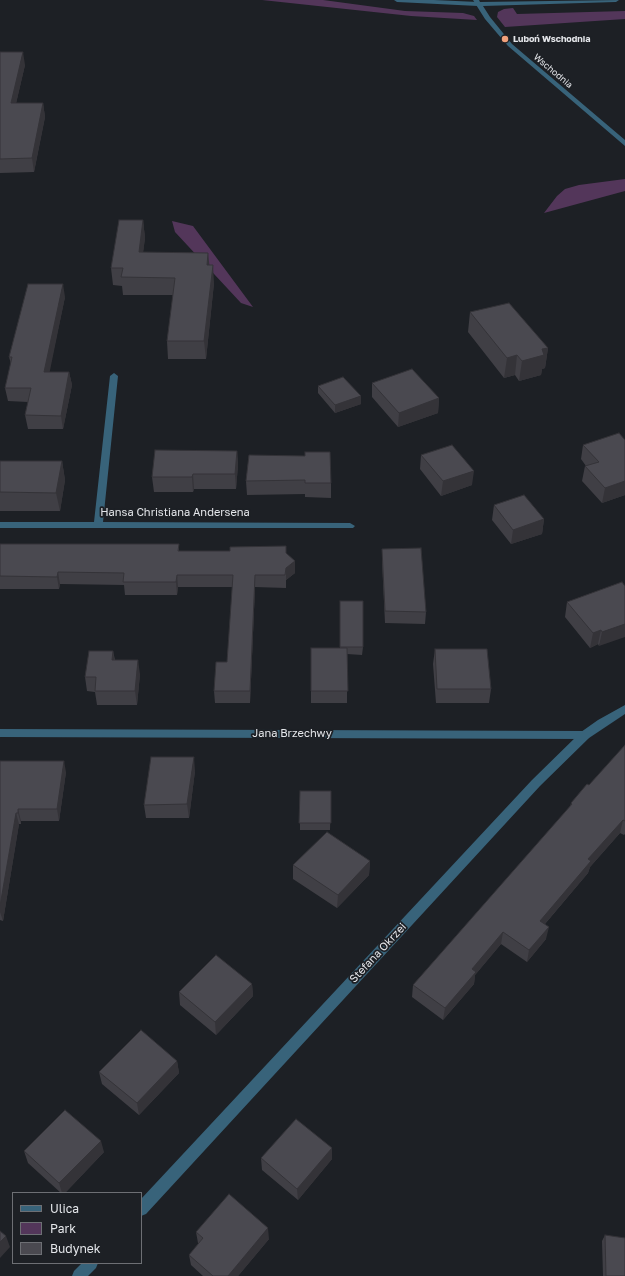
<!DOCTYPE html>
<meta charset="utf-8">
<style>
body{margin:0}
#map{position:relative;width:625px;height:1276px;overflow:hidden;background:#1d2025;font-family:"Golos Text",sans-serif}
canvas{display:block}
.legend{position:absolute;left:12px;top:1192px;width:130px;height:72px;box-sizing:border-box;background:#1d2025;border:1px solid #6d6f74;margin:0;padding:5px 7px;list-style:none;font-size:12px;color:#e4e6ea}
.legend li{display:flex;align-items:center;gap:8px;height:20px}
.legend b{width:20px;border:1px solid #6d6f74}
</style>
<div id="map">
<canvas width="625" height="1276"></canvas>
<ul class="legend">
<li><b style="height:5px;background:#38637a"></b>Ulica</li>
<li><b style="height:11px;background:#53365a"></b>Park</li>
<li><b style="height:11px;background:#4a4950"></b>Budynek</li>
</ul>
</div>
<script>
const context = document.querySelector('canvas').getContext('2d');
context.lineJoin = 'round';
function fillPath(path, color) { context.fillStyle = color; context.fill(path, 'evenodd'); }
const toPath = rows => new Path2D(rows.map(r => 'M' + r).join(''));
function strokePath(path, color, width, dash) { context.strokeStyle = color; context.lineWidth = width; context.lineCap = dash ? 'butt' : 'round'; context.setLineDash(dash || []); context.stroke(path); }
function drawText(font, color, halo, rows, align = 'center') {
  context.font = font + ' "Golos Text",sans-serif'; context.lineWidth = 3.5; context.setLineDash([]); context.textBaseline = 'middle'; context.strokeStyle = halo; context.fillStyle = color; for (const [text, x, y, turn = 0] of rows) {
    context.save(); context.translate(x, y); context.rotate((+turn || 0) * Math.PI / 180); context.textAlign = isNaN(turn) ? turn : align; if (halo) context.strokeText(text, 0, 0); context.fillText(text, 0, 0); context.restore();
  }
}
fillPath(toPath([
 [262,0,323,0,405,11,463,13,474,16,477,20,411,16],
 [513,8,517,14,625,11,625,19,505,27,497,17,498,12,504,9],
 [625,179,625,191,544,213,557,196,565,189,579,185],
 [172,221,193,226,253,307,241,303,175,232]
]), '#53365a');
fillPath(toPath([
 [394,0,434,0,478,2,481,4,478,6,397,2,394,0]
]), '#38637a');
fillPath(toPath([
 [473,0,479,0,480,2,619,0,616,2,483,6,490,17,512,44,625,140,625,146,508,46,485,19,473,0],
 [114,373,118,376,103,522,350,523,355,526,353,528,0,528,0,522,94,522,110,376,114,373],
 [0,729,585,731,589,732,590,735,589,738,585,739,0,737,0,729]
]), '#38637a');
fillPath(toPath([
 [625,705,625,714,589,738,540,786,146,1214,141,1216,141,1199,532,780,581,732,598,720,625,705],
 [82,1263,98,1263,96,1268,88,1276,72,1276,74,1271,82,1263]
]), '#38637a');
fillPath(toPath([
 [0,52,25,65,16,103,43,103,45,117,34,172,0,173],
 [143,220,145,238,143,252,209,265,214,283,206,359,168,359,167,341,173,295,123,295,122,286,113,285,111,268],
 [65,297,49,372,69,372,72,385,63,429,28,429,25,415,28,402,8,401,5,388,11,364,9,357],
 [470,312,548,348,545,368,542,369,541,375,519,381,515,375,504,378,468,332],
 [372,383,439,398,438,413,398,427,372,397],
 [318,386,361,404,335,413,318,393],
 [625,440,625,495,602,503,582,481,585,466,586,466,581,459,583,445],
 [237,451,238,465,236,489,194,489,193,492,154,492,152,477],
 [249,455,331,483,331,498,305,497,305,494,247,495,246,481],
 [421,455,472,485,441,496,420,469],
 [0,461,62,461,65,480,60,511,0,511],
 [494,505,544,519,542,534,511,544,492,520],
 [0,543,0,544,179,544,179,551,286,553,295,573,286,580,286,588,255,587,250,703,215,703,214,691,227,662,233,587,178,587,177,595,125,595,124,585,60,584,59,589,0,589],
 [382,549,426,612,425,624,385,623,382,561],
 [622,582,599,646,598,644,590,648,565,617,567,602],
 [340,601,363,647,362,655,347,654,347,703,311,703,311,648,340,648],
 [435,649,491,689,489,703,436,703,433,664],
 [113,651,115,660,140,674,137,705,97,705,95,692,87,691,85,677],
 [625,745,625,834,624,835,620,833,590,867,588,873,545,924,546,939,527,962,501,944,475,975,474,984,443,1020,412,997,413,985,570,807,571,803,589,785],
 [0,761,66,772,59,821,21,821,21,824,19,824,3,921,0,920],
 [195,771,189,818,146,818,144,805],
 [300,791,331,791,330,830,300,830],
 [370,861,369,875,337,908,293,879,293,865],
 [252,984,253,996,216,1035,180,1005,179,992],
 [177,1061,179,1073,139,1115,102,1084,99,1072],
 [332,1148,332,1159,298,1200,262,1170,261,1158],
 [24,1151,104,1152,65,1193,61,1193,28,1163],
 [196,1232,269,1239,238,1276,203,1276,191,1265,189,1255,199,1244,198,1243],
 [605,1235,625,1276,603,1276,602,1241]
]), '#403f45');
fillPath(toPath([
 [23,52,25,65,13,117,11,103],
 [43,103,45,117,34,172,32,158],
 [143,220,145,238,141,269,139,252],
 [208,253,210,270,207,265],
 [213,265,214,283,206,359,204,341],
 [63,284,65,297,47,385,44,372],
 [548,348,545,368,542,369,541,375,519,381,522,361,542,349],
 [517,355,515,375,504,378,507,358],
 [69,372,72,385,63,429,61,416],
 [361,396,361,404,335,413,335,405],
 [439,398,438,413,398,427,399,413],
 [237,451,238,465,236,489,235,474],
 [62,461,65,480,60,511,56,493],
 [474,471,472,485,441,496,443,481],
 [193,474,194,489,193,492,192,477],
 [625,481,625,495,602,503,605,488],
 [544,519,542,534,511,544,513,530],
 [295,561,295,573,286,580,286,588,286,568],
 [58,572,60,584,59,589,57,577],
 [177,575,178,587,177,595,176,582],
 [255,575,255,587,250,703,250,691],
 [625,624,625,637,599,646,602,632],
 [601,630,598,644,590,648,593,633],
 [113,651,115,665,112,660],
 [138,660,140,674,137,705,135,691],
 [194,757,195,771,189,818,187,804],
 [64,761,66,772,59,821,57,809],
 [18,809,21,821,21,824,18,813],
 [16,813,19,824,3,921,0,912,0,906],
 [623,820,620,833,590,867,588,873,537,933,540,921,588,859],
 [370,861,369,875,337,908,338,895],
 [549,927,546,939,527,962,529,950],
 [503,932,501,944,475,975,474,984,443,1020,445,1008,472,969],
 [252,984,253,996,216,1035,215,1022],
 [177,1061,179,1073,139,1115,137,1103],
 [101,1141,104,1152,65,1193,62,1193,59,1183],
 [332,1148,332,1159,298,1200,297,1189],
 [268,1228,269,1239,238,1276,228,1276],
 [6,1236,10,1247,0,1258,0,1242]
]), '#343338');
const building = toPath([
 [0,52,23,52,11,103,43,103,32,158,0,159,0,52],
 [119,220,143,220,139,252,208,253,207,265,213,265,204,341,167,341,175,278,121,277,123,268,111,268,119,220],
 [28,284,63,284,44,372,69,372,61,416,25,415,31,388,5,388,12,357,9,357,28,284],
 [509,303,548,348,542,349,544,355,522,361,517,355,507,358,470,312,509,303],
 [412,369,439,398,399,413,372,383,412,369],
 [343,377,361,396,335,405,318,386,343,377],
 [619,433,625,440,625,481,605,488,585,466,599,462,583,445,619,433],
 [452,445,474,471,443,481,421,455,452,445],
 [155,450,237,451,235,474,193,474,192,477,152,477,155,450],
 [305,452,330,452,331,483,305,483,305,480,246,481,249,455,305,456,305,452],
 [0,461,62,461,56,493,0,492,0,461],
 [524,495,544,519,513,530,494,505,524,495],
 [0,544,179,544,178,551,230,551,230,547,286,546,286,553,295,561,286,568,285,575,255,575,250,691,214,691,216,662,227,662,233,575,177,575,176,582,123,582,124,573,58,572,57,577,0,576,0,544],
 [421,548,426,612,385,611,382,549,421,548],
 [622,582,625,586,625,624,602,632,601,630,593,633,567,602,622,582],
 [340,601,363,601,363,647,340,647,340,601],
 [311,648,347,648,348,691,311,691,311,648],
 [435,649,487,649,491,689,437,689,435,649],
 [89,651,113,651,112,660,138,660,135,691,95,691,96,677,85,677,89,651],
 [625,745,625,821,623,820,588,859,591,861,540,921,549,927,529,950,503,932,472,969,476,972,445,1008,413,985,572,804,571,803,587,784,589,785,625,745],
 [151,757,194,757,187,804,144,805,151,757],
 [0,761,64,761,57,809,18,809,18,813,16,813,0,906,0,761],
 [300,791,331,791,331,823,299,823,300,791],
 [327,832,370,861,338,895,293,865,327,832],
 [216,955,252,984,215,1022,179,992,216,955],
 [141,1030,177,1061,137,1103,99,1072,141,1030],
 [65,1110,101,1141,59,1183,24,1151,65,1110],
 [296,1119,332,1148,297,1189,261,1158,296,1119],
 [229,1194,268,1228,228,1276,213,1276,189,1255,203,1238,196,1232,229,1194],
 [0,1231,6,1236,0,1242,0,1231],
 [605,1235,625,1238,625,1276,606,1276,605,1235]
]);
fillPath(building, '#4a4950');
strokePath(building, '#343338', 1);
for (const [x, y, r, color] of [
 [505,39,4,"#f1a17c"]
]) { const dot = new Path2D(); dot.arc(x, y, r, 0, 2 * Math.PI); context.fillStyle = color; context.fill(dot); strokePath(dot, '#1d2025', 1.5); }
drawText('bold 9px', '#e4e6ea', '#1d2025', [
 ["Luboń Wschodnia",513,39]
], 'left');
drawText('9px', '#e4e6ea', '#1d2025', [
 ["Wschodnia",553,71,40]
]);
drawText('11px', '#e4e6ea', '#1d2025', [
 ["Hansa Christiana Andersena",175,513],
 ["Jana Brzechwy",292,734],
 ["Stefana Okrzei",378,953,-47]
]);
</script>
